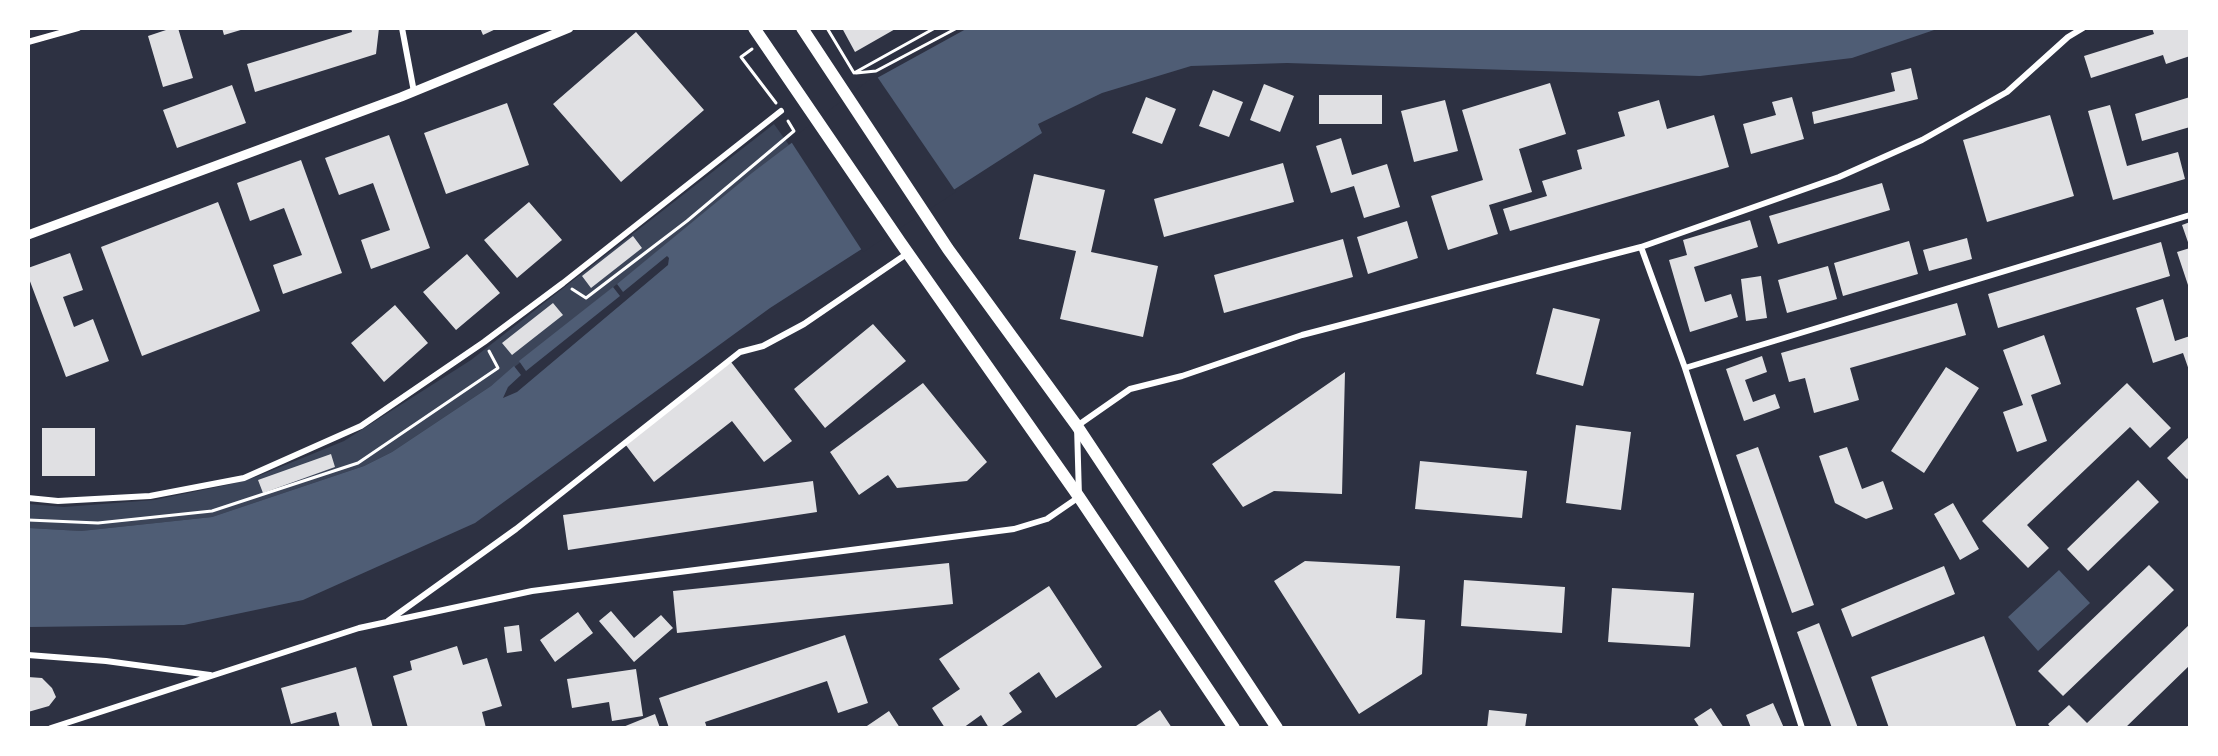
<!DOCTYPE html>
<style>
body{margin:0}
#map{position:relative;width:2218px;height:756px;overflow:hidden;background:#2d3142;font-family:"Roboto Condensed",sans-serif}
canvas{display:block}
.frame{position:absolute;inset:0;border:30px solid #fff;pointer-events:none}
</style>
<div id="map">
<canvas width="2218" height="756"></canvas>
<div class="frame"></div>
</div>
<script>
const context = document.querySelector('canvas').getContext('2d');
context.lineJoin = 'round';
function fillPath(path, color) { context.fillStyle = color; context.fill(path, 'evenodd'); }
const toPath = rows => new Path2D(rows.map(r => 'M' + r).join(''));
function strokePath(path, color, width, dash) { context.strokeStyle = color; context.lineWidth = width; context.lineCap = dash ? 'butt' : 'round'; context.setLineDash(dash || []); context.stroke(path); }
fillPath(toPath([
 [774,124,789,145,491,386,392,452,364,466,212,517,81,531,29,528,29,504,64,507,154,500,227,485,256,477,344,441,471,360]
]), '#3c4559');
fillPath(toPath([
 [966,29,1937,29,1852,58,1700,76,1287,63,1191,66,1102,93,1038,124,1042,133,770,308,475,523,303,600,184,625,29,627,29,528,81,531,212,517,364,466,392,452,491,386,514,366,521,375,508,387,503,398,517,392,668,265,669,258,667,256,623,292,617,284,752,173,877,78],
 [613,287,620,296,526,371,519,361],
 [2059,570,2090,603,2038,651,2008,617]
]), '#4f5d75');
fillPath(toPath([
 [876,75,956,192,863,252,790,140]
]), '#2d3142');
fillPath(toPath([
 [172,28,178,28,193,78,163,87,148,36],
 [222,28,244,28,244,29,224,35],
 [351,28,379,28,376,54,255,92,247,64,352,32],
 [480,28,498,28,483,35],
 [842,28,897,28,855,52],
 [2152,28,2190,28,2190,56,2166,64,2163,55,2091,78,2084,56,2154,34],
 [636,32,704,110,621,182,553,104],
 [1911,68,1918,99,1814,124,1812,112,1895,91,1891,73],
 [1550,83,1566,134,1519,149,1532,192,1489,205,1498,234,1448,250,1431,196,1483,180,1462,110],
 [1264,84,1294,96,1280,132,1250,120],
 [232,85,246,123,177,148,163,110],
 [1213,90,1243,102,1229,137,1199,126],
 [1319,95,1382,95,1382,124,1319,124],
 [1146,97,1176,109,1162,144,1132,133],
 [1792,97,1804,139,1751,154,1743,124,1776,115,1772,102],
 [2190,97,2190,127,2142,141,2135,114],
 [1445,100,1458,151,1414,162,1401,111],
 [1659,100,1667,129,1714,115,1729,167,1510,231,1503,209,1547,196,1542,181,1582,169,1577,150,1625,136,1618,112],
 [507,103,529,165,446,194,424,133],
 [2110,105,2127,166,2178,152,2185,179,2113,200,2088,111],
 [2050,115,2074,196,1987,222,1963,140],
 [389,135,430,248,371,269,361,240,390,230,373,183,339,195,325,158],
 [1341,138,1352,175,1387,164,1400,207,1364,218,1354,186,1331,193,1316,146],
 [301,160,342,273,283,294,273,265,302,255,284,208,250,221,237,183],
 [1283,163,1294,202,1164,237,1154,199],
 [1034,174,1105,190,1091,252,1158,266,1143,337,1060,319,1076,251,1019,239],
 [1882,183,1890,210,1778,244,1769,216],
 [218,202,260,311,142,356,101,247],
 [529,202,562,240,517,278,484,240],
 [1750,220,1758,247,1694,267,1705,302,1731,294,1738,317,1690,332,1669,260,1687,255,1683,240],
 [1407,221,1418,258,1368,274,1357,237],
 [2190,222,2190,245,2189,245,2182,225],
 [633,236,642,248,591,288,582,276],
 [1967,238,1972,259,1929,271,1923,250],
 [1343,239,1353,277,1224,313,1214,275],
 [1909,241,1918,274,1843,296,1834,263],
 [2161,242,2170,276,1998,328,1988,294],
 [2190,248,2190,288,2189,288,2177,252],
 [70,253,83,290,63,297,74,327,93,319,109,361,66,377,28,276,28,268],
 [467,254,500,293,456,330,423,292],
 [1828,266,1837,299,1787,313,1778,280],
 [1761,276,1767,318,1746,321,1741,279],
 [2163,299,2175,341,2190,336,2190,373,2183,353,2153,363,2136,308],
 [553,303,563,315,512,355,502,343],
 [1957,303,1966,335,1850,368,1859,400,1814,413,1805,378,1789,382,1781,353],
 [395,305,428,343,384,382,351,343],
 [1553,308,1600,319,1583,386,1536,374],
 [873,324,906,361,825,428,794,389],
 [2044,335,2061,384,2031,395,2047,441,2017,452,2003,412,2023,405,2003,350],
 [1762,356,1767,372,1745,380,1753,402,1775,394,1780,408,1744,421,1726,369],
 [731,362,792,441,764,462,732,421,654,482,625,444],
 [1946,367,1979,388,1924,473,1891,451],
 [1345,372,1342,494,1274,491,1243,507,1212,464],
 [923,383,987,462,967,481,897,488,888,475,859,495,830,452],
 [2127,383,2171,428,2150,448,2130,427,2027,525,2049,548,2028,568,1982,521],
 [1576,425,1631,432,1621,510,1566,503],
 [42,428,95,428,95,476,42,476],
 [2190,436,2190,477,2187,479,2167,458],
 [1758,447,1814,605,1792,613,1736,455],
 [1847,447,1862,489,1883,481,1893,509,1866,519,1835,503,1819,456],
 [331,454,335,467,263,493,258,480],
 [1420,461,1527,471,1522,518,1415,509],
 [2138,480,2159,502,2088,571,2067,549],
 [813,481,817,512,568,550,563,515],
 [1953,503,1979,549,1960,560,1934,514],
 [1305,561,1400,566,1396,618,1425,620,1422,674,1359,714,1274,581],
 [949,563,953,604,677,633,673,591],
 [2149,565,2174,590,2063,696,2038,671],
 [1944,566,1955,594,1852,637,1841,609],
 [1464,580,1565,587,1562,633,1461,626],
 [1049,586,1102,667,1056,698,1039,672,1009,693,1022,712,999,728,989,728,981,715,963,728,945,728,932,708,960,689,939,659],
 [1612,588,1694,593,1690,647,1608,642],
 [611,611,634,638,661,615,673,628,634,662,599,621],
 [578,612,593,633,555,662,540,640],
 [1819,623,1858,728,1832,728,1797,632],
 [2190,624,2190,665,2125,728,2051,728,2048,724,2069,705,2087,723],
 [519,625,522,651,507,653,504,627],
 [845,635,868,703,838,713,827,681,705,722,707,728,669,728,659,698],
 [1984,636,2017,728,1889,728,1871,677],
 [457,646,463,665,487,658,502,706,482,712,486,728,408,728,393,676,412,670,410,661],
 [356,667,373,728,340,728,336,712,291,724,281,688],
 [636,669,643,716,612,721,609,702,572,708,567,679],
 [28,677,42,678,52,688,56,697,49,706,28,712],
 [1773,703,1784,728,1751,728,1746,715],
 [1711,708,1724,728,1700,728,1694,719],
 [1160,710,1172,728,1133,728],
 [1489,710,1527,714,1525,728,1487,728],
 [889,711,900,728,864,728],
 [655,714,660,728,623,728,623,727]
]), '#e0e0e3');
strokePath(toPath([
 [827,28,854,73,935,28],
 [752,49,741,57,776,103],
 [856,73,876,71,957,28],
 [572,289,586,298,687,221,794,131,788,121],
 [28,520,98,523,212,511,358,463,498,368,489,351]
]), '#fff', 3);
strokePath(toPath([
 [402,28,414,92],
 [28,42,78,28],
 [1641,247,1685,368,1802,728],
 [1685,368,2190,215],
 [28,498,58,501,150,496,244,478,361,426,484,342,563,283,781,111],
 [388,621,516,529,740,352,763,346,804,324,908,253],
 [28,655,106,661,210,675],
 [51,728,359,628,532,591,1014,529,1047,519,1079,497,1077,426,1130,389,1182,376,1302,335,1641,247,1839,177,1922,140,2007,92,2068,37,2083,28]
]), '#fff', 6);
strokePath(toPath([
 [28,235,401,97,569,28]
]), '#fff', 9);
strokePath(toPath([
 [754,28,900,242,1079,497,1234,728],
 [802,28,948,249,1077,426,1277,728]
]), '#fff', 12);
</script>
